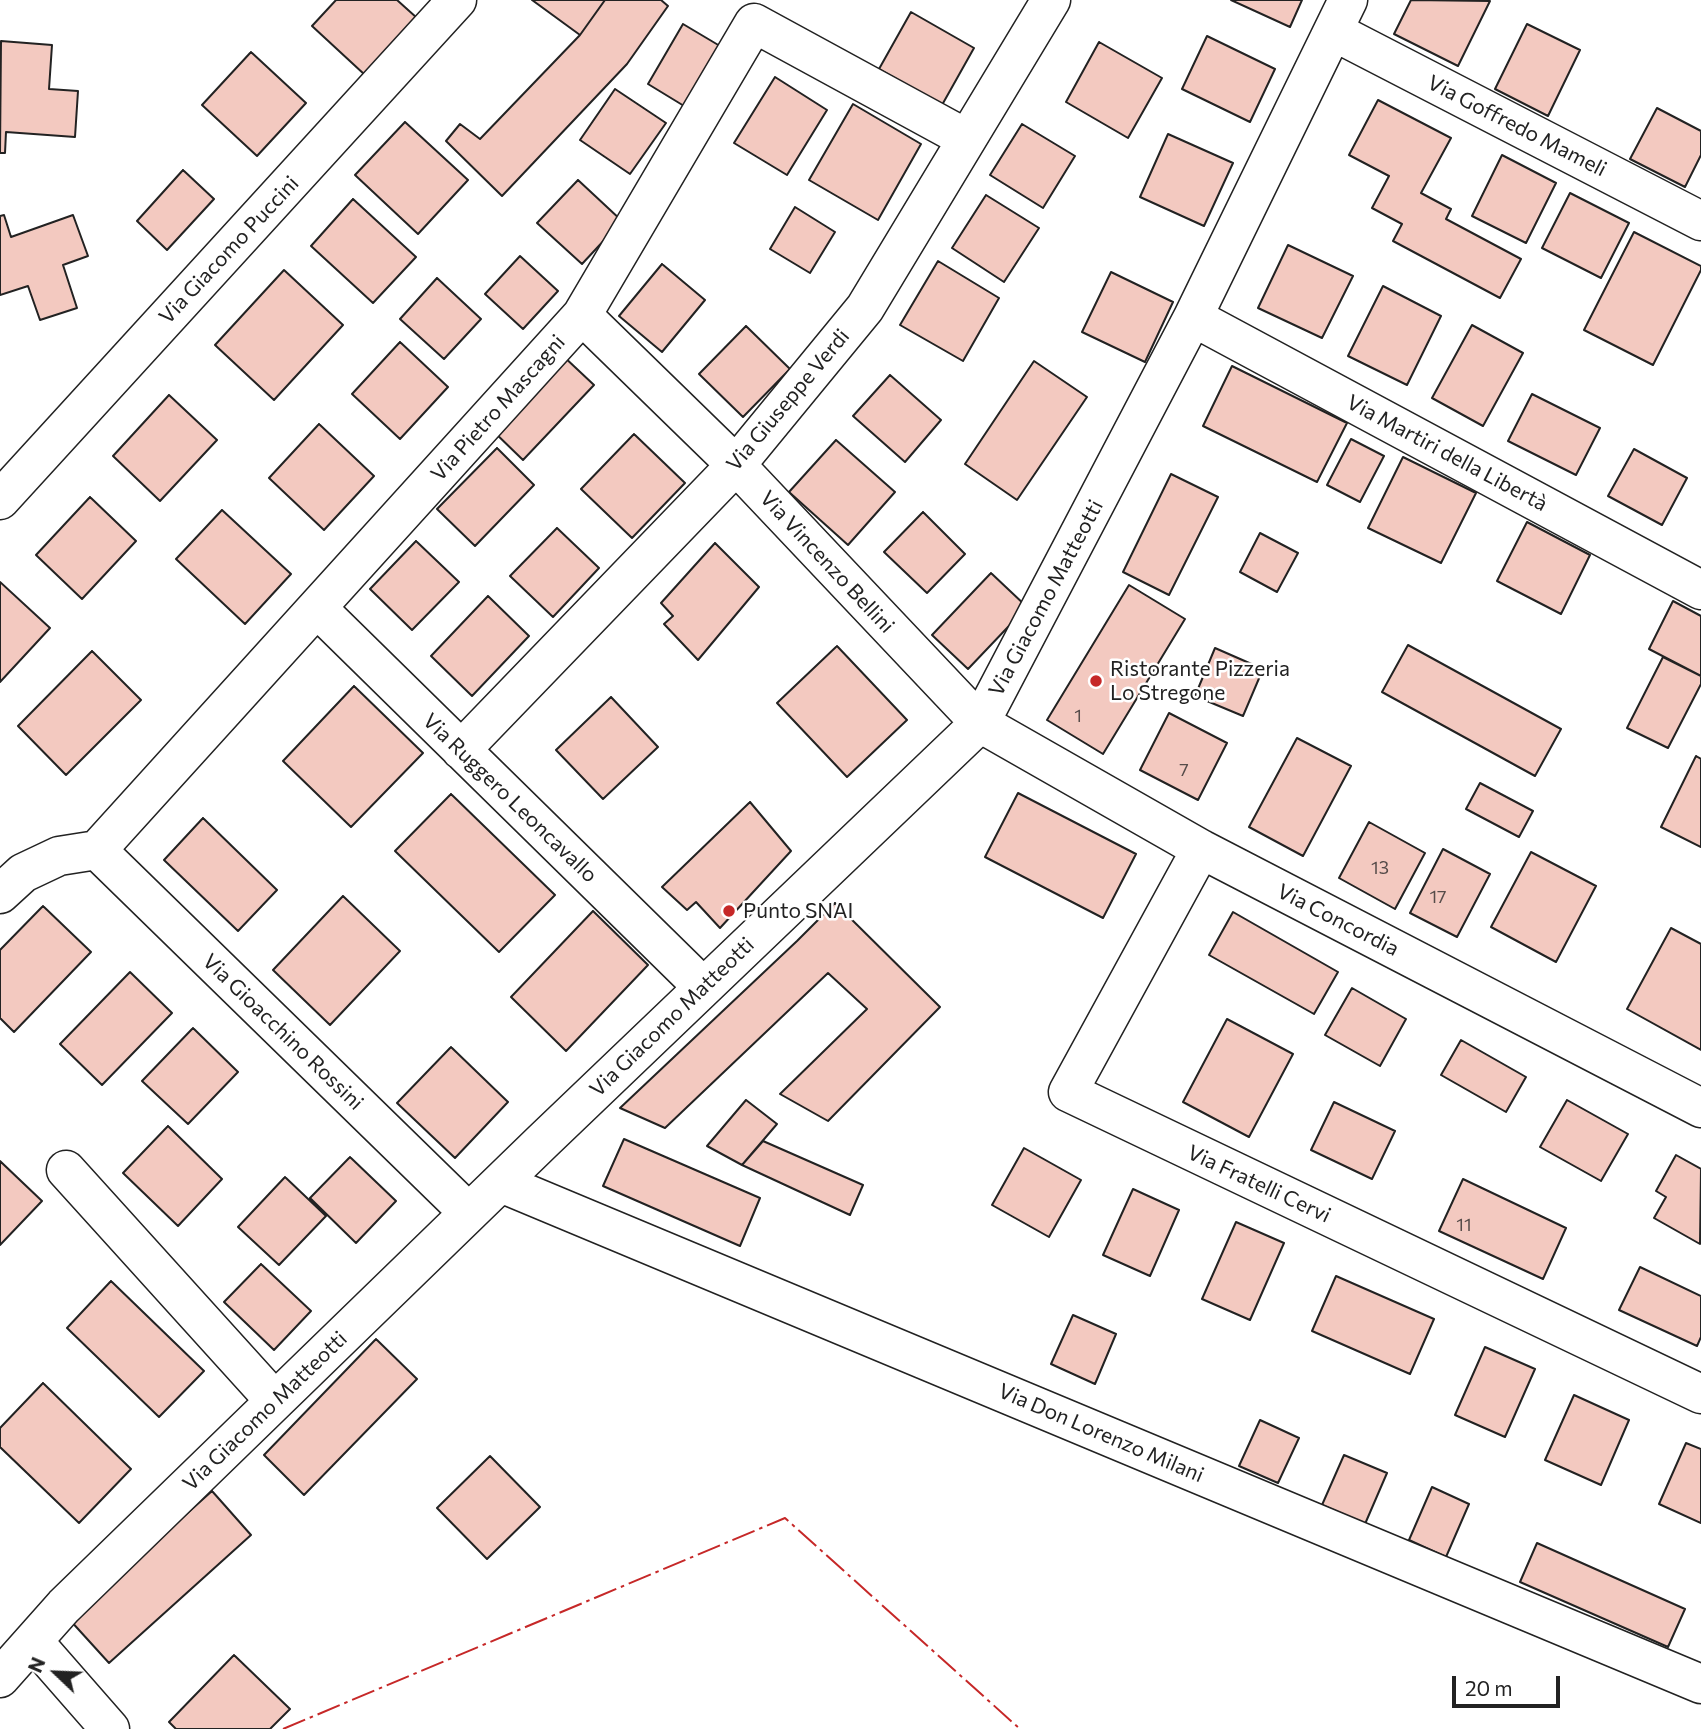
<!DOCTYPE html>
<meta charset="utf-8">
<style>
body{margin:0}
#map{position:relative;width:1701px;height:1729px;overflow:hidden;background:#fff;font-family:Commissioner,sans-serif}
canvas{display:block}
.north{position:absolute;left:21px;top:1638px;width:70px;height:70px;-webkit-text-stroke:5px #fff;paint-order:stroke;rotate:293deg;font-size:19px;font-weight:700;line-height:28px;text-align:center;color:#222}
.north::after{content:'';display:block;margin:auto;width:24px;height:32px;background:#222;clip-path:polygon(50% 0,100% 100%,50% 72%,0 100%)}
.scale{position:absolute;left:1452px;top:1676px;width:108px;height:32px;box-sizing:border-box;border:4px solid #222;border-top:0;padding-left:9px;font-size:21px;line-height:24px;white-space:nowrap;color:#222;-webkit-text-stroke:5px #fff;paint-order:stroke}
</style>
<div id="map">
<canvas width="1701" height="1729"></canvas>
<div class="north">N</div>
<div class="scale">20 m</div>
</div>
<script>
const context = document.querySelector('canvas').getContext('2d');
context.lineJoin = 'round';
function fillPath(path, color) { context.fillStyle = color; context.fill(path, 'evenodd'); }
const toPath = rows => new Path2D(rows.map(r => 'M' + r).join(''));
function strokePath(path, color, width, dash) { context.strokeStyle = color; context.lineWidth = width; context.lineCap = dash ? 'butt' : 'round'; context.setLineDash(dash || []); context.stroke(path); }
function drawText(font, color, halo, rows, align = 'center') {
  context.font = font + ' Commissioner,sans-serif'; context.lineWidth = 5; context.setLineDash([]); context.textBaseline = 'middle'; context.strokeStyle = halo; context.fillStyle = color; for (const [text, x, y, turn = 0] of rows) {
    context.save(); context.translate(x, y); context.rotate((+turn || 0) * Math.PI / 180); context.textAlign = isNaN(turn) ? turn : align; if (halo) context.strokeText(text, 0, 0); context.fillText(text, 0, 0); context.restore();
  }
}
const building = toPath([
 [336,0,397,0,417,18,365,75,312,26,336,0],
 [532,0,605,0,580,35,532,0],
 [605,0,661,0,668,6,627,64,502,196,446,141,460,124,480,139,580,35,605,0],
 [1231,0,1302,0,1290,27,1231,0],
 [1411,0,1490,1,1458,66,1394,34,1411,0],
 [911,12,974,48,942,105,879,69,911,12],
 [683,24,725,49,689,109,648,84,683,24],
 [1527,24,1580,50,1548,116,1495,89,1527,24],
 [1207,36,1275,69,1250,122,1182,89,1207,36],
 [1,41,52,45,49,89,78,91,75,137,6,132,5,153,0,153,1,41],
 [1099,42,1162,78,1128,138,1066,102,1099,42],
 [251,52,306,103,257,156,202,105,251,52],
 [775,77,827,110,787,175,734,143,775,77],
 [615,89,666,123,630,174,580,140,615,89],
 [1378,100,1451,138,1421,193,1451,209,1446,219,1521,259,1500,298,1393,241,1402,224,1372,208,1389,176,1349,155,1378,100],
 [853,104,921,144,878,220,809,180,853,104],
 [1657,108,1701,131,1701,155,1685,187,1630,159,1657,108],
 [405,122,468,180,418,234,355,175,405,122],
 [1022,124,1075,156,1043,208,990,175,1022,124],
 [1168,134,1233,163,1204,226,1140,197,1168,134],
 [1502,155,1556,183,1526,243,1472,216,1502,155],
 [183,170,214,199,167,250,137,221,183,170],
 [578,180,622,221,582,264,537,223,578,180],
 [1570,193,1629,223,1601,278,1542,248,1570,193],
 [986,195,1039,228,1004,282,952,248,986,195],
 [353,199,416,257,373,303,311,246,353,199],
 [795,207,835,232,810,273,770,249,795,207],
 [4,215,11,237,73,215,88,256,63,265,77,308,40,320,28,286,0,295,0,216,4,215],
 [1634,232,1701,266,1701,270,1653,365,1584,330,1634,232],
 [1288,245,1353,276,1322,338,1258,308,1288,245],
 [520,256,558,291,523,329,485,294,520,256],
 [938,261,999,298,963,361,900,325,938,261],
 [662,264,705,300,662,352,619,316,662,264],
 [284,270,343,325,274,400,215,345,284,270],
 [1111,272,1173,302,1145,362,1082,332,1111,272],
 [437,278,481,319,444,359,400,319,437,278],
 [1383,286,1441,316,1407,385,1348,356,1383,286],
 [1472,325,1523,353,1483,426,1432,398,1472,325],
 [746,326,790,369,743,417,699,374,746,326],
 [400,342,448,387,400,439,352,394,400,342],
 [561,354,594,385,523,460,490,428,561,354],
 [1034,361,1087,397,1017,500,965,464,1034,361],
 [1232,366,1347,423,1317,482,1203,426,1232,366],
 [890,375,941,420,905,462,853,416,890,375],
 [1532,394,1600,428,1576,475,1508,441,1532,394],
 [169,395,217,440,160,501,113,456,169,395],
 [319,424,374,476,324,530,269,478,319,424],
 [634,434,685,483,632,538,581,489,634,434],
 [1351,439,1384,456,1360,502,1327,485,1351,439],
 [836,440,895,492,848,545,789,492,836,440],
 [497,448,534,485,475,546,437,509,497,448],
 [1634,449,1687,478,1662,525,1608,496,1634,449],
 [1403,457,1476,493,1441,563,1368,528,1403,457],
 [1171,474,1218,497,1169,595,1123,572,1171,474],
 [90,497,136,541,82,599,36,555,90,497],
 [222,510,291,574,245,624,176,559,222,510],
 [923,512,965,554,927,593,884,552,923,512],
 [1527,522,1590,555,1561,614,1497,581,1527,522],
 [557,528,599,568,553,617,510,576,557,528],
 [1260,533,1298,553,1277,592,1240,572,1260,533],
 [416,541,459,582,412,630,370,589,416,541],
 [715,543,759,587,698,660,664,624,673,616,661,603,715,543],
 [991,573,1027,607,968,669,932,635,991,573],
 [0,582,50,628,0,682,0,582],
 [1129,585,1185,619,1103,754,1047,720,1129,585],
 [488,596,529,636,472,696,431,656,488,596],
 [1673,601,1701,616,1701,676,1649,649,1673,601],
 [1408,645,1561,729,1535,776,1382,692,1408,645],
 [837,646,907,720,847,777,777,703,837,646],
 [1215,648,1263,669,1243,716,1195,696,1215,648],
 [92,651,141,700,66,775,18,726,92,651],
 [1663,657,1701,676,1701,684,1668,748,1627,728,1663,657],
 [354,686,423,753,351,827,283,761,354,686],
 [611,697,658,747,603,799,556,750,611,697],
 [1169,713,1227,743,1198,800,1140,770,1169,713],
 [1297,738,1351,766,1303,856,1249,827,1297,738],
 [1696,756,1701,759,1701,847,1661,827,1696,756],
 [1480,783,1533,811,1519,837,1466,809,1480,783],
 [1018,793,1136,854,1103,918,985,857,1018,793],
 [451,794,555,895,499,952,395,851,451,794],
 [750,802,791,851,720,928,696,902,687,910,662,887,750,802],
 [203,818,277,890,238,931,164,860,203,818],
 [1369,822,1425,853,1395,909,1339,878,1369,822],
 [1443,849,1490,874,1457,937,1410,913,1443,849],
 [1531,852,1596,886,1556,962,1491,927,1531,852],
 [343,896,400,951,330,1025,273,970,343,896],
 [835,903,940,1007,828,1121,780,1094,867,1009,828,973,665,1128,620,1108,797,941,835,903],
 [43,906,91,952,14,1032,0,1018,0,950,43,906],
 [593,911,648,965,566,1051,511,997,593,911],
 [1233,912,1338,972,1314,1014,1209,955,1233,912],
 [1671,928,1701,944,1701,1050,1627,1009,1671,928],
 [130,972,172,1013,102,1085,60,1044,130,972],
 [1352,988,1406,1019,1380,1066,1325,1035,1352,988],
 [1227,1019,1293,1054,1249,1137,1183,1102,1227,1019],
 [193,1028,238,1072,188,1124,142,1081,193,1028],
 [1461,1040,1526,1077,1506,1112,1441,1075,1461,1040],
 [451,1047,508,1102,455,1158,397,1103,451,1047],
 [746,1100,777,1124,742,1165,707,1146,746,1100],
 [1567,1100,1628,1134,1601,1181,1540,1147,1567,1100],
 [1334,1102,1395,1131,1372,1179,1311,1150,1334,1102],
 [168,1126,222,1179,178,1226,123,1173,168,1126],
 [624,1139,760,1198,740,1246,603,1186,624,1139],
 [763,1141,863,1185,850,1215,742,1165,763,1141],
 [1024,1148,1081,1180,1049,1237,992,1205,1024,1148],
 [1676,1155,1701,1169,1700,1244,1654,1218,1666,1197,1656,1191,1676,1155],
 [350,1157,396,1201,356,1243,310,1198,350,1157],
 [0,1161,42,1201,0,1245,0,1161],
 [285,1177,326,1216,279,1265,238,1227,285,1177],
 [1463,1179,1566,1228,1543,1279,1439,1231,1463,1179],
 [1133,1189,1179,1210,1150,1276,1103,1255,1133,1189],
 [1236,1222,1284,1243,1250,1320,1202,1299,1236,1222],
 [261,1264,311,1311,274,1350,224,1302,261,1264],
 [1640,1267,1701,1296,1701,1337,1697,1346,1619,1310,1640,1267],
 [1336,1276,1434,1319,1410,1374,1312,1331,1336,1276],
 [111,1281,204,1371,159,1417,67,1328,111,1281],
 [1073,1315,1116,1334,1095,1384,1051,1364,1073,1315],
 [376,1339,417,1379,304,1495,264,1455,376,1339],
 [1485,1347,1535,1369,1505,1437,1455,1415,1485,1347],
 [43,1383,131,1469,79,1523,0,1447,0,1428,43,1383],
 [1574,1395,1629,1420,1601,1485,1545,1460,1574,1395],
 [1260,1420,1299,1438,1278,1483,1239,1466,1260,1420],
 [1686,1443,1701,1449,1701,1523,1659,1504,1686,1443],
 [1344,1455,1387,1473,1365,1524,1322,1505,1344,1455],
 [490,1456,540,1507,487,1559,437,1508,490,1456],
 [1432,1487,1469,1504,1446,1557,1409,1540,1432,1487],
 [212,1491,251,1535,109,1663,69,1619,212,1491],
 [1537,1543,1685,1609,1668,1647,1520,1582,1537,1543],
 [234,1655,290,1709,270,1729,176,1729,169,1722,234,1655]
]);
fillPath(building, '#f3c9c0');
strokePath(building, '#222', 2);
const minor = toPath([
 [1333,31,1701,221],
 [582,315,736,465,980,723,1201,849,1701,1108],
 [1193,317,1701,590],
 [0,500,457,0],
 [317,608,703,987],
 [461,750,736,465,865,308,1051,0],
 [1201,849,1068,1092,1701,1394],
 [97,850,469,1213],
 [0,894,23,873,59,856,97,850,582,315,754,23,967,139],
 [66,1170,275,1401],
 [501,1183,1701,1684],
 [33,1641,110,1729],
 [0,1678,64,1606,542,1142,980,723,1193,317,1348,0]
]);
strokePath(minor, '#222', 41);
strokePath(minor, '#fff', 38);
strokePath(toPath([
 [283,1729,785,1518,1020,1729]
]), '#c62828', 2, [24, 5, 3.5, 5]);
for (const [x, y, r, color] of [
 [1096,681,7,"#c62828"],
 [729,911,7,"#c62828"]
]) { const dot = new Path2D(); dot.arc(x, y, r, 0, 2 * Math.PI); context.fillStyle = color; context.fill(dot); strokePath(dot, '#fff', 2.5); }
drawText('18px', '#564c4a', null, [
 ["1",1078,716],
 ["7",1184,770],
 ["13",1380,868],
 ["17",1438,897],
 ["11",1464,1225]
]);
drawText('21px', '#222', '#fff', [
 ["Via Goffredo Mameli",1517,126,27],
 ["Via Giacomo Puccini",229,250,-47],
 ["Via Giuseppe Verdi",788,400,-50],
 ["Via Pietro Mascagni",498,408,-48],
 ["Via Martiri della Libertà",1447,453,28],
 ["Via Vincenzo Bellini",827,562,47],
 ["Via Giacomo Matteotti",1046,598,-62],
 ["Via Ruggero Leoncavallo",510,798,44],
 ["Via Concordia",1338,920,27],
 ["Via Giacomo Matteotti",672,1017,-44],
 ["Via Gioacchino Rossini",283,1032,44],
 ["Via Fratelli Cervi",1259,1184,25],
 ["Via Giacomo Matteotti",265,1411,-44],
 ["Via Don Lorenzo Milani",1101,1433,23]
]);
drawText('21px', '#222', '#fff', [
 ["Ristorante Pizzeria",1110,669],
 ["Lo Stregone",1110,693],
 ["Punto SNAI",743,911]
], 'left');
</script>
